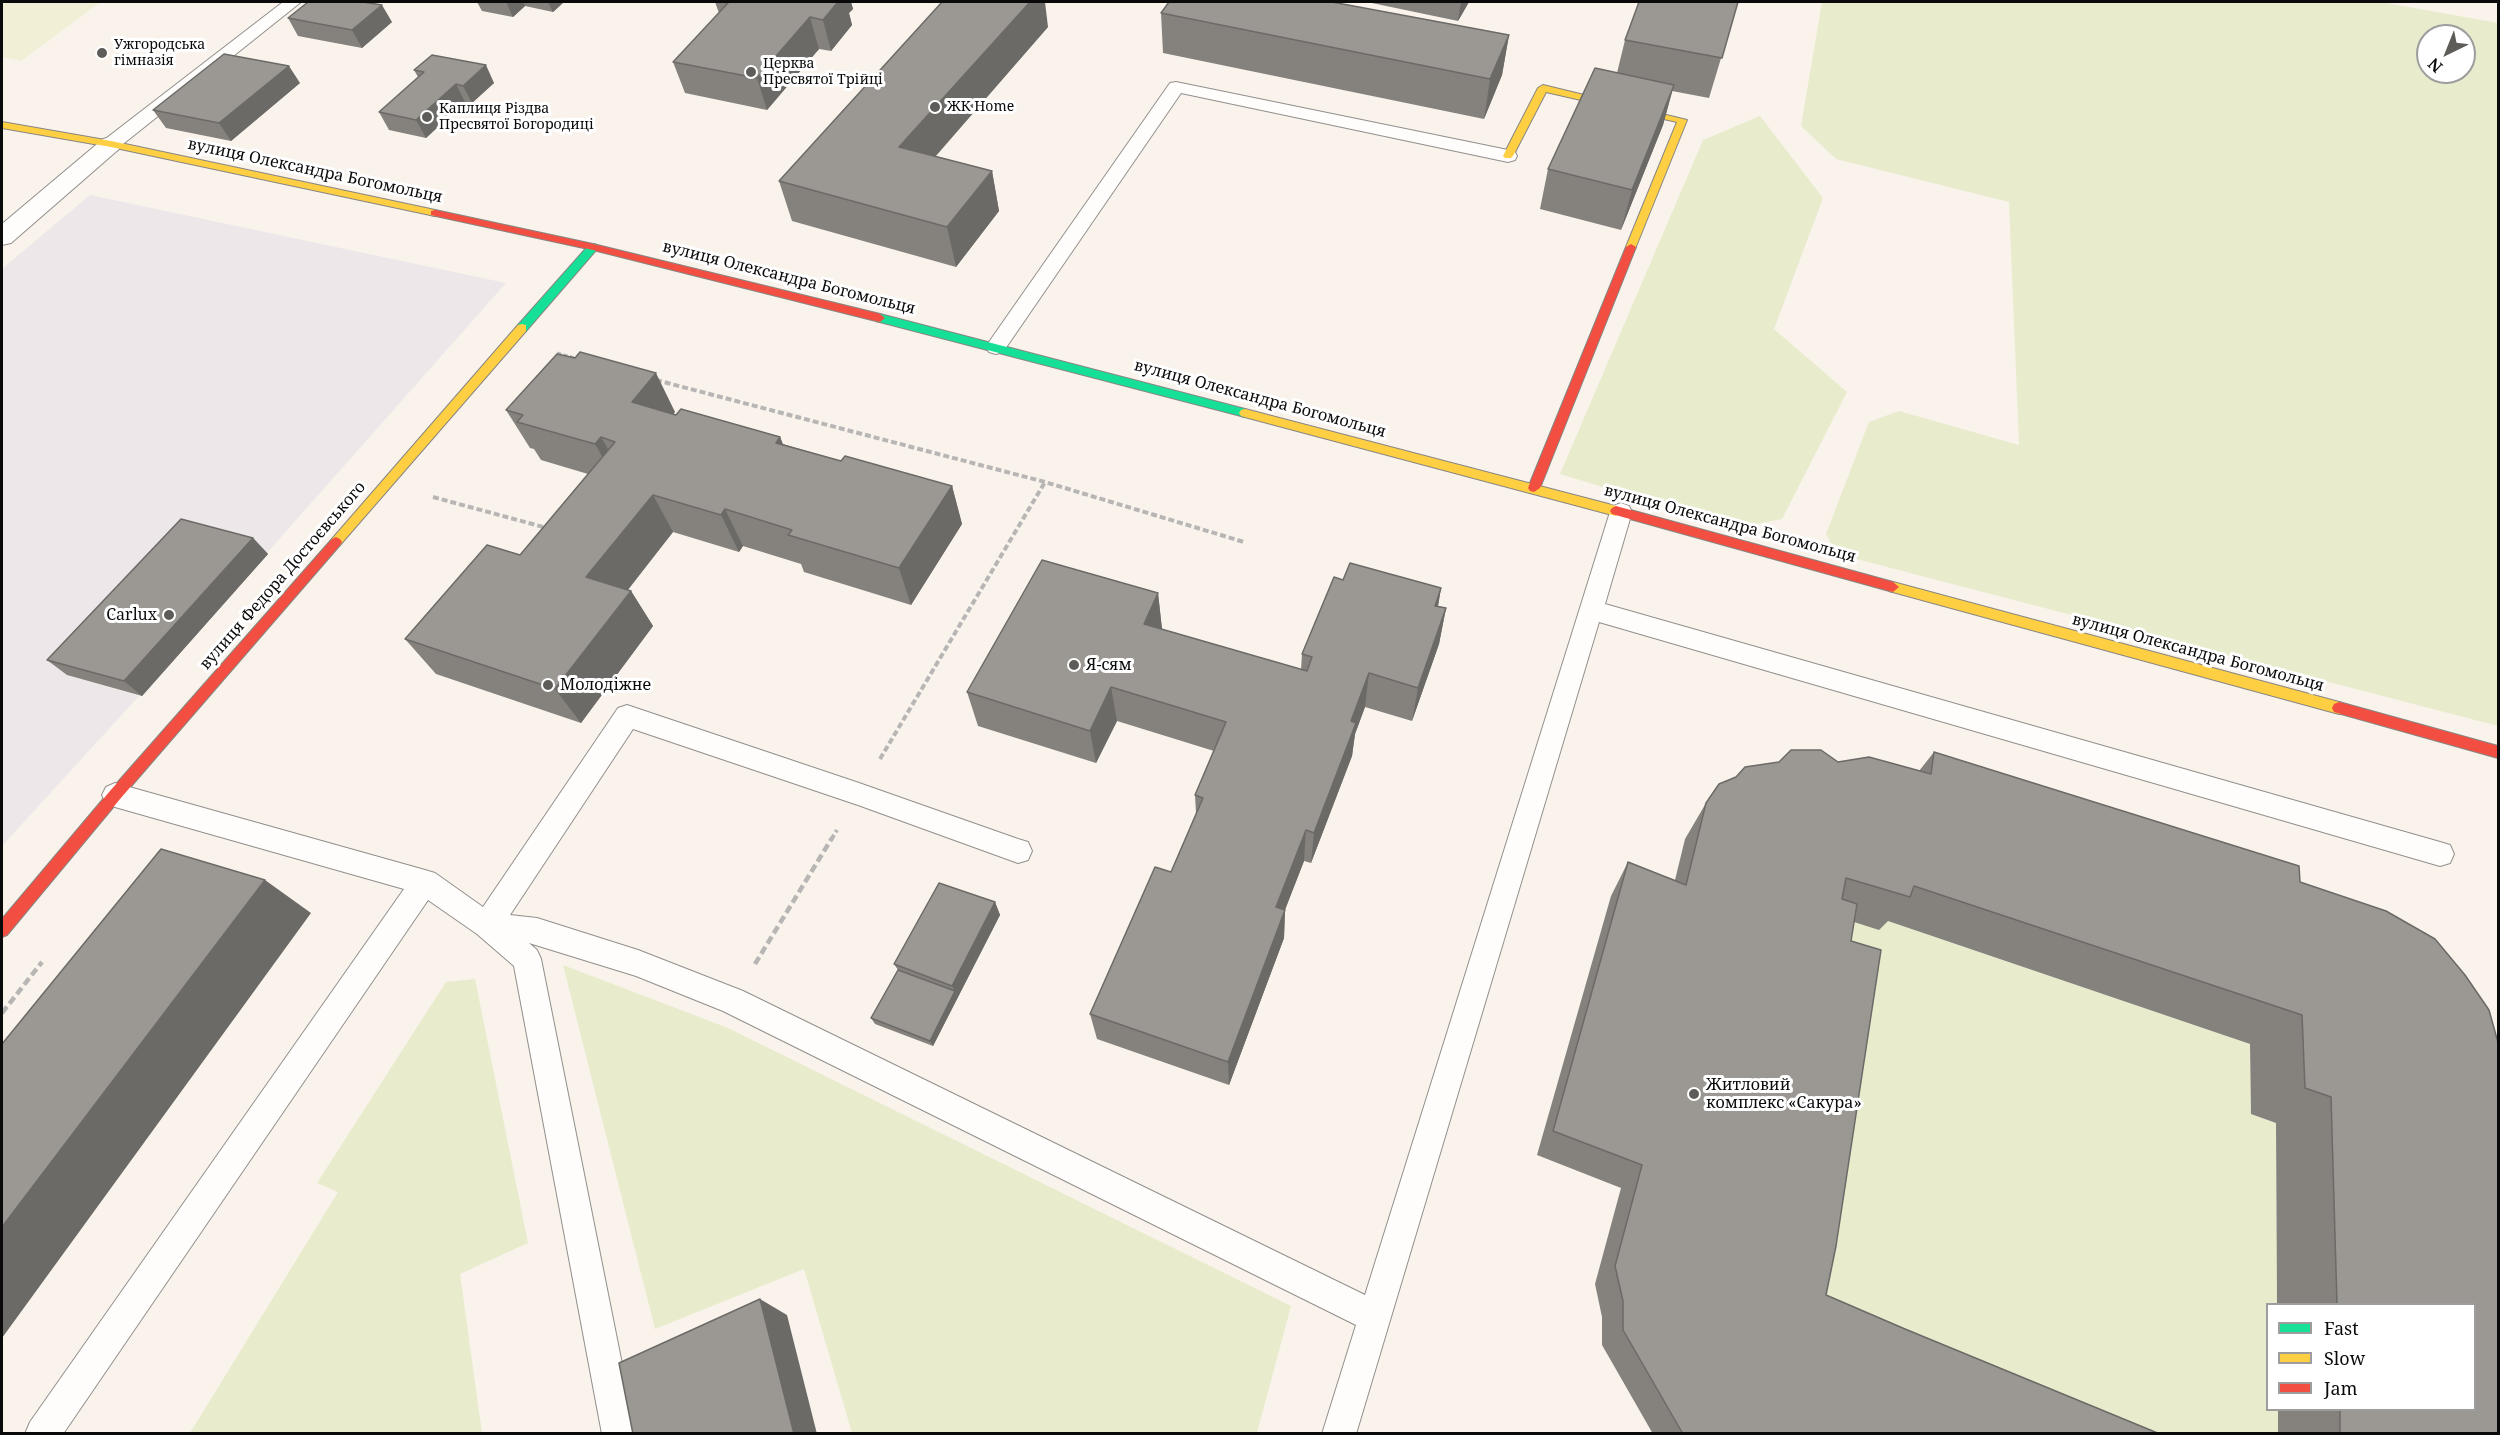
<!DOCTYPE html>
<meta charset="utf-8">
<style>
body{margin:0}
#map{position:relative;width:2500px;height:1435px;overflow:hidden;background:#f9f3ec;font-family:"Noto Serif",serif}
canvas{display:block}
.frame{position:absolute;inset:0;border:3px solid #0a0a0a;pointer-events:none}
.legend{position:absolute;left:2266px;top:1303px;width:210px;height:108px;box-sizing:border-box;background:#fff;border:2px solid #9d9d9d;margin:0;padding:8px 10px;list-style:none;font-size:18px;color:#0a0a0a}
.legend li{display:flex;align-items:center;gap:12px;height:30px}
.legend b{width:30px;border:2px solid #9d9d9d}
.north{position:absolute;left:2416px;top:24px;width:60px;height:60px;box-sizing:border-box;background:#fff;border:2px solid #9d9d9d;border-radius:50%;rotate:223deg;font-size:16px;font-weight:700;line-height:24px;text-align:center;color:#0a0a0a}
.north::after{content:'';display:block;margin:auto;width:21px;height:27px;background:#5e5c59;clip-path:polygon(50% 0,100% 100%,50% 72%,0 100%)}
</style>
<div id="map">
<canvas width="2500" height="1435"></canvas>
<div class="frame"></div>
<ul class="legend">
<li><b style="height:8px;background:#16e098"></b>Fast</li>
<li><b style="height:8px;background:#ffcf43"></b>Slow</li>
<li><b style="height:8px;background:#f24e42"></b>Jam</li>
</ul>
<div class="north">N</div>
</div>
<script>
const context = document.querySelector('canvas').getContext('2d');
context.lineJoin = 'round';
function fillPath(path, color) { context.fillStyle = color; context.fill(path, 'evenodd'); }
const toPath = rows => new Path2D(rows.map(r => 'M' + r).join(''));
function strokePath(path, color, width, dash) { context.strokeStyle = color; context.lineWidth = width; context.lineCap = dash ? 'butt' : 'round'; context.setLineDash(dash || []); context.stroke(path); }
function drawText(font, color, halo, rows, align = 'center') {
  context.font = font + ' "Noto Serif",serif'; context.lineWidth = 6; context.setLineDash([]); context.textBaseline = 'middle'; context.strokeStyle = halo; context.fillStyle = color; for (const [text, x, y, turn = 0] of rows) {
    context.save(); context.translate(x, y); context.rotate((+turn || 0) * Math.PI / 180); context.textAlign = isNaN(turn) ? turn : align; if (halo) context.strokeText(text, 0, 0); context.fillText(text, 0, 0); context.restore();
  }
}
fillPath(toPath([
 [90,195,506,283,266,554,67,675,139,696,2,846,2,269]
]), '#eee7ea');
fillPath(toPath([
 [1822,2,2381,2,2498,23,2498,726,1837,554,1826,534,1869,422,1899,411,2019,445,2009,202,1836,159,1801,126],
 [2428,36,2464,36,2464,72,2428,72],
 [1760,116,1823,198,1774,329,1847,392,1782,519,1752,525,1714,521,1560,474,1703,140],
 [1818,911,1883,919,2250,1044,2251,1114,2276,1123,2277,1304,2268,1304,2268,1410,2278,1410,2278,1433,2085,1433,1795,1311],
 [563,965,728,1028,1291,1306,1257,1433,852,1433,804,1269,655,1329],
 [475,979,528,1243,460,1274,482,1433,190,1433,338,1192,317,1183,446,982]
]), '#e8eccd');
fillPath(toPath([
 [2,2,101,2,21,61,2,57]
]), '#f1f0d7');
const lane = toPath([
 [283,2,301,2,118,148,104,148,102,144,104,140,283,2],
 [1176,82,1508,150,1515,152,1517,156,1515,160,1508,162,1181,93,1003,352,996,354,989,352,986,347,989,342,1170,83,1176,82],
 [1621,503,1629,506,1632,512,1605,604,2440,842,2450,845,2454,854,2450,863,2440,866,1599,622,1356,1434,1322,1434,1356,1325,723,1011,636,976,529,943,537,950,541,959,636,1434,602,1434,514,966,477,934,428,900,63,1434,25,1434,30,1422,404,889,115,807,106,803,102,795,106,787,115,783,425,870,435,873,483,907,618,708,627,705,859,783,1018,839,1028,842,1032,851,1028,860,1018,863,858,805,633,729,510,915,537,918,638,950,743,991,1365,1295,1610,512,1613,506,1621,503]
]);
const street = toPath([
 [111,137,119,139,123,144,119,149,11,243,2,245,2,224,103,139,111,137]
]);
const fast = toPath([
 [593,244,597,245,597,249,526,331,518,331,518,325,589,245,593,244],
 [880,314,1245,409,1251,413,1245,417,876,321,875,318,880,314]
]);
const slow = toPath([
 [1543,85,1687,120,1635,249,1631,250,1626,247,1677,122,1546,92,1513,156,1511,158,1505,158,1503,156,1538,88,1543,85],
 [2,122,111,141,435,210,440,213,435,216,111,147,2,128,2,122],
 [522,324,526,325,526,331,340,545,332,545,330,542,332,539,518,325,522,324],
 [1245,409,1616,506,1622,511,1616,516,1241,416,1239,413,1241,410,1245,409],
 [1893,582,2339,702,2344,704,2346,708,2344,712,2339,714,1889,591,1887,587,1893,582]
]);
const jam = toPath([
 [435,210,593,244,880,314,885,318,880,322,593,250,431,215,431,211,435,210],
 [1631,244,1636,247,1540,488,1534,492,1530,491,1528,488,1626,247,1631,244],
 [1616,506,1893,582,1899,587,1893,592,1612,514,1610,511,1612,508,1616,506],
 [336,537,340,539,342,542,340,545,120,799,7,935,2,937,2,919,110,791,332,539,336,537],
 [2339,702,2498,746,2498,758,2334,712,2332,708,2334,704,2339,702]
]);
strokePath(lane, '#928f8c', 2);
strokePath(street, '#928f8c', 2);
strokePath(fast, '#888682', 2);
strokePath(slow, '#888682', 2);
strokePath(jam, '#888682', 2);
strokePath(toPath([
 [557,353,579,359]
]), '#b7b6b5', 3, [4.5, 2]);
strokePath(toPath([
 [656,380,1045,482,1244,542],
 [433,497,547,528],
 [880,759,1045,482],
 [831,840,837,830]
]), '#b7b6b5', 4, [6, 3]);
strokePath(toPath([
 [755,964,832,838],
 [2,1013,42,962]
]), '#b7b6b5', 4.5, [8, 4]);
fillPath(lane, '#fefdfc');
fillPath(street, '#fefdfc');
fillPath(fast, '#16e098');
fillPath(slow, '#ffcf43');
fillPath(jam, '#f24e42');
fillPath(toPath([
 [477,2,564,2,553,12,525,6,513,17,482,11],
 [715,2,851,2,853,9,849,13,852,25,831,51,819,49,767,110,685,93,673,62,719,13],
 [1367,2,1469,2,1458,21],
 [1738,2,1709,98,1672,91,1663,125,1621,230,1540,209,1548,169,1617,73,1625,40],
 [1161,13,1509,35,1502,75,1484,119,1163,53],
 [288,18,392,22,362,48,298,36],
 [1048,27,935,156,992,171,999,211,956,267,792,221,779,181],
 [414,70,494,83,472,103,465,102,426,138,389,130,379,112,418,77],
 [300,83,231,141,166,128,153,110],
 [506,410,675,412,673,414,780,437,783,444,841,461,952,486,962,524,911,605,804,572,801,564,743,546,739,552,673,532,628,590,631,591,653,626,581,723,436,674,405,639,520,555,588,474,541,460,534,449,530,448],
 [253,538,268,554,142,696,67,675,47,660],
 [1343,580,1441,588,1438,606,1446,608,1439,644,1412,721,1365,707,1355,734,1352,756,1311,863,1304,861,1285,910,1284,938,1229,1085,1097,1039,1090,1014,1171,872,1196,813,1195,795,1214,751,1117,721,1096,763,978,726,967,692,1158,593,1162,629,1301,670,1302,654],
 [1791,750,1821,750,1838,762,1869,757,1919,771,1934,752,2299,866,2300,882,2386,911,2435,939,2465,975,2489,1010,2499,1046,2499,1434,2278,1434,2278,1410,2475,1410,2475,1305,2277,1305,2276,1123,2251,1114,2250,1044,1888,921,1879,930,1854,922,1851,941,1881,950,1836,1246,1826,1295,1905,1329,2160,1434,1653,1434,1602,1345,1602,1317,1595,1284,1621,1188,1537,1155,1611,896,1628,862,1675,880,1685,839,1706,803,1719,784,1736,777,1745,767,1779,762],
 [995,902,1000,915,933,1046,875,1024,871,1018,898,970,894,964]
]), '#85827e');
fillPath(toPath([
 [506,2,523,2,525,6,513,17],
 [548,2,564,2,553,12],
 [835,2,851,2,853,9,849,13,852,25,831,51,823,20],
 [1030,2,1045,2,1048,27,909,187,899,147],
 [1461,2,1469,2,1458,21],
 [382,5,392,22,362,48,352,30],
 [810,17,819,49,767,110,757,78],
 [1509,35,1502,75,1484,119,1490,79],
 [486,65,494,83,472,103,463,86],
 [289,66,300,83,231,141,219,123],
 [456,84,465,102,426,138,416,120],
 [1674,85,1663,125,1621,230,1632,190],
 [992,171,999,211,956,267,947,227],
 [656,373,675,412,651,441,632,402],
 [601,437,623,475,617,482,595,444],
 [780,437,795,475,776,443],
 [952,486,962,524,911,605,899,568],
 [653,495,673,532,610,612,586,577],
 [725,509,743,546,739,552,721,515],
 [253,538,268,554,142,696,124,681],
 [1441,588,1435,624,1435,606],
 [631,591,653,626,581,723,555,689],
 [1158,593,1162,629,1144,624],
 [1446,608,1439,644,1412,721,1418,688],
 [1369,673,1365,707,1355,734,1352,756,1311,863,1314,833,1351,721],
 [1111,687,1117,721,1096,763,1090,731],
 [1306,830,1304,861,1275,935,1276,907],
 [265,880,311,913,2,1338,2,1227],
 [995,902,1000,915,958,997,952,986],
 [1285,910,1284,938,1229,1085,1228,1062],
 [955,991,958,997,933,1046,930,1041],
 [760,1299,787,1315,817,1434,794,1434]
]), '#6c6a67');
const building = toPath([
 [308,2,363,2,382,5,352,30,288,18,308,2],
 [722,2,838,2,823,20,810,17,757,78,673,62,728,3,722,2],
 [942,2,1030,2,899,147,992,171,947,227,779,181,942,2],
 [1169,2,1332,2,1509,35,1490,79,1161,13,1169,2],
 [1639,2,1738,2,1722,58,1625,40,1639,2],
 [224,54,289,66,219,123,153,110,224,54],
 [432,55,486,65,463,86,456,84,416,120,379,112,424,72,414,70,432,55],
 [1595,68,1674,85,1632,190,1548,169,1595,68],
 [580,352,656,373,632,402,676,415,681,409,780,437,776,443,841,461,845,456,952,486,899,568,788,535,792,530,725,509,721,515,653,495,586,577,631,591,555,689,405,639,487,545,520,555,615,442,601,437,595,444,517,422,523,415,506,410,557,354,575,358,580,352],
 [181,519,253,538,124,681,47,660,181,519],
 [1042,560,1158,593,1144,624,1307,671,1312,657,1302,654,1334,577,1343,580,1350,563,1441,588,1435,606,1446,608,1418,688,1369,673,1351,721,1356,723,1314,833,1306,830,1276,907,1285,910,1228,1062,1090,1014,1155,867,1171,872,1203,798,1195,795,1226,722,1111,687,1090,731,967,692,1042,560],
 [1791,750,1821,750,1838,762,1869,757,1931,774,1934,752,2299,866,2300,882,2386,911,2435,939,2465,975,2489,1010,2499,1046,2499,1434,2340,1434,2340,1410,2475,1410,2475,1305,2337,1305,2331,1097,2305,1088,2302,1015,1914,886,1910,897,1846,878,1842,899,1857,904,1851,941,1881,950,1836,1246,1826,1295,1905,1329,2160,1434,1683,1434,1623,1330,1623,1301,1615,1266,1642,1165,1553,1131,1628,862,1686,885,1706,803,1719,784,1736,777,1745,767,1779,762,1791,750],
 [161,849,265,880,2,1227,2,1044,161,849],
 [939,883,995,902,952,986,894,964,939,883],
 [898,970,955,991,930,1041,871,1018,898,970],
 [760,1299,794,1434,633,1434,619,1363,760,1299]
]);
fillPath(building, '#9b9793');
strokePath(building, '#6c6a67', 1.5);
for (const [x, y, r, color] of [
 [102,53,6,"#5e5c59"],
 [751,72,6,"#5e5c59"],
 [935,107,6,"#5e5c59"],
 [427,117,6,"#5e5c59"],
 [169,615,6,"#5e5c59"],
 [1074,665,6,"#5e5c59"],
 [548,685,6,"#5e5c59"],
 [1694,1094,6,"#5e5c59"]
]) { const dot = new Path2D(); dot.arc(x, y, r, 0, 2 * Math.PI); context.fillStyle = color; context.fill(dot); strokePath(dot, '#fff', 2); }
drawText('14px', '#0a0a0a', '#fff', [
 ["Ужгородська",114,45],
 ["гімназія",114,61],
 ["Церква",763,64],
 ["Пресвятої Трійці",763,80],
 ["ЖК Home",947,107],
 ["Каплиця Різдва",439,109],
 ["Пресвятої Богородиці",439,125]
], 'left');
drawText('16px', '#0a0a0a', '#fff', [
 ["вулиця Олександра Богомольця",315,171,12],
 ["вулиця Олександра Богомольця",789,278,14],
 ["вулиця Олександра Богомольця",1260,399,15],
 ["вулиця Олександра Богомольця",1730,524,15],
 ["вулиця Федора Достоєвського",283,576,-49],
 ["вулиця Олександра Богомольця",2198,653,15]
]);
drawText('16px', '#0a0a0a', '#fff', [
 ["Carlux",157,615,"right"],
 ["Я-сям",1086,665],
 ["Молодіжне",560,685],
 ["Житловий",1706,1085],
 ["комплекс «Сакура»",1706,1103]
], 'left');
</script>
